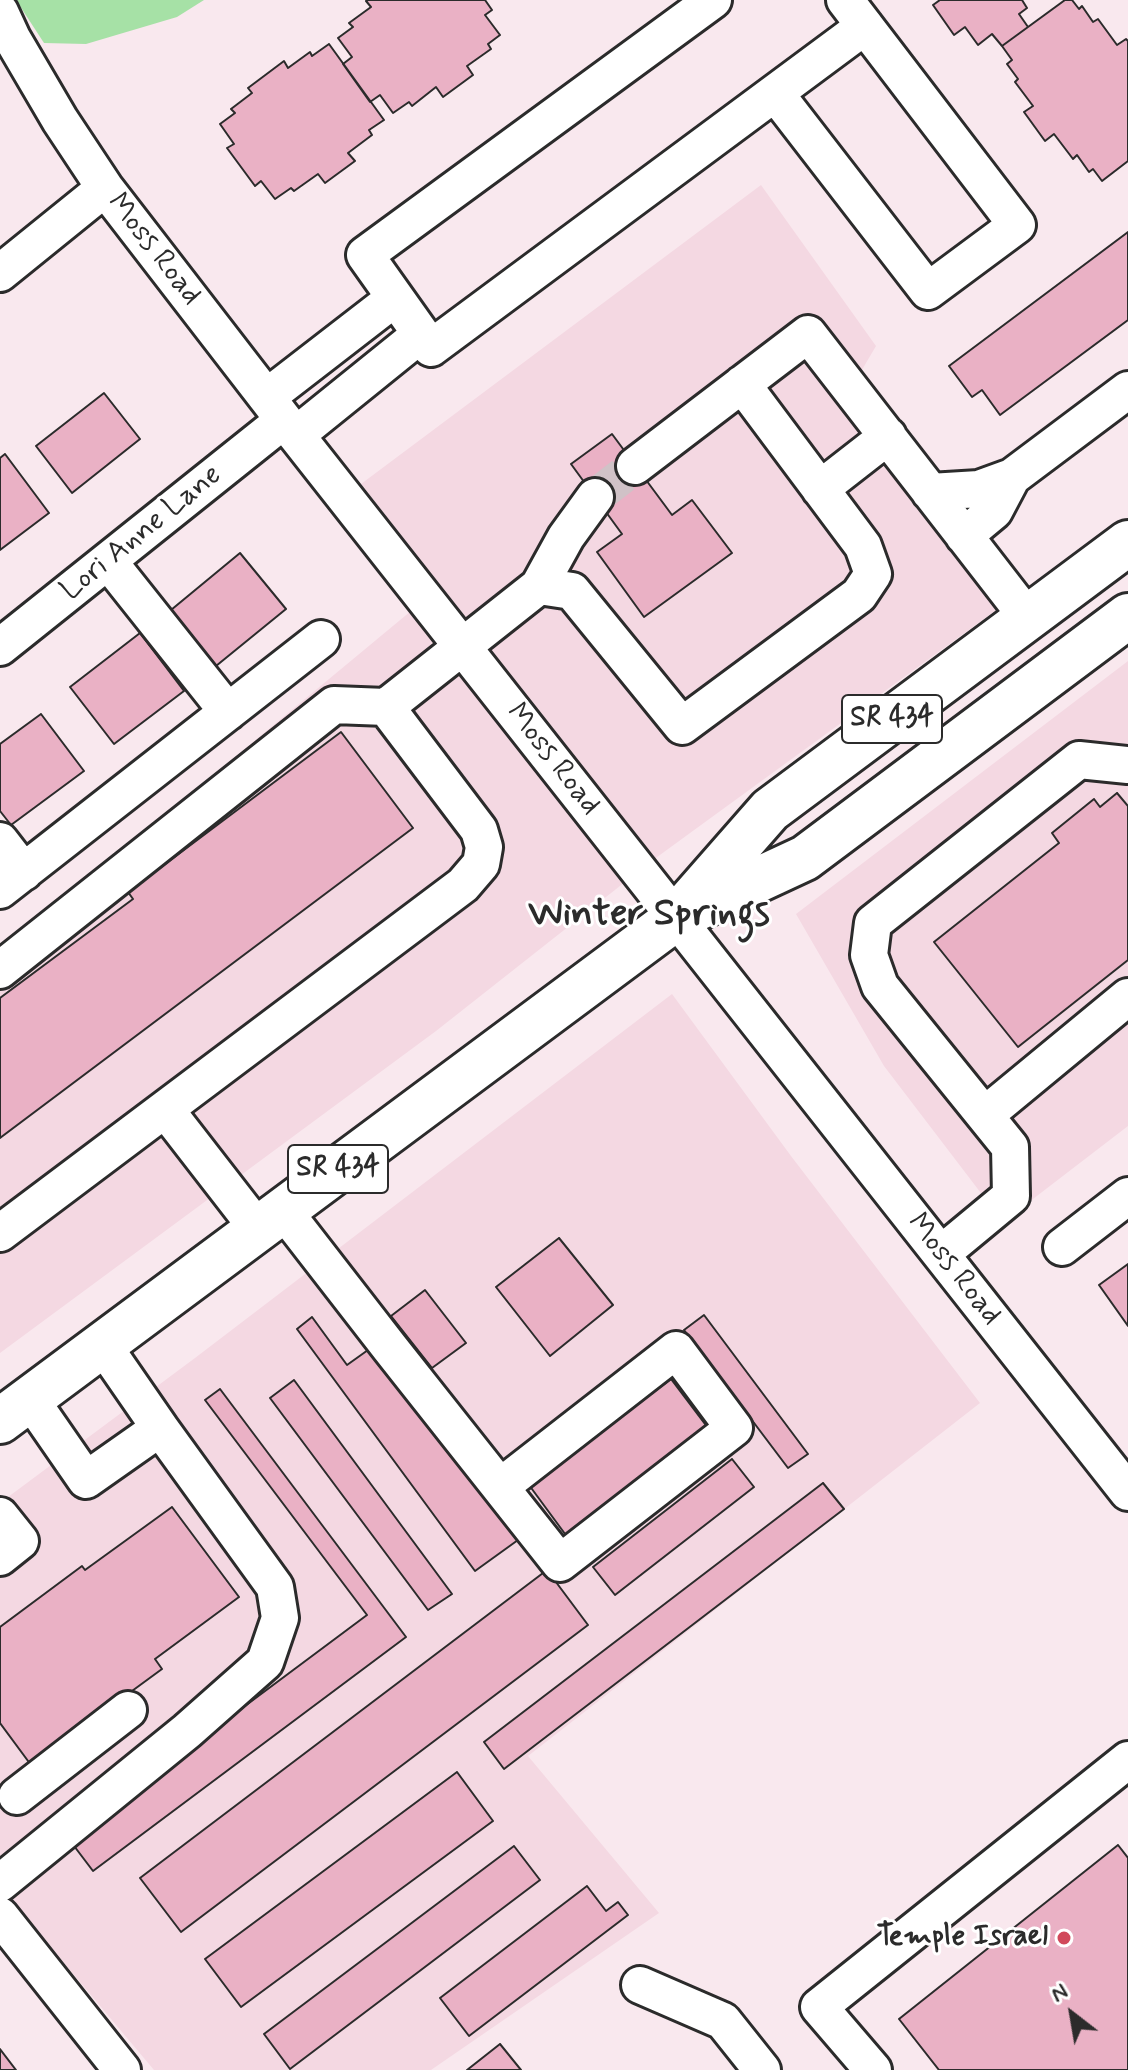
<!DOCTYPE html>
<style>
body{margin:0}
#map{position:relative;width:1128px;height:2070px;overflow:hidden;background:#f9e8ee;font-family:Mynerve,sans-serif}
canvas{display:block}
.north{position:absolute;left:1032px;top:1974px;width:80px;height:80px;-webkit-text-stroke:6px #fff;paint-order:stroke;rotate:329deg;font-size:22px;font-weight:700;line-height:32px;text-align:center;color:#2b2b2b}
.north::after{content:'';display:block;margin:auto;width:28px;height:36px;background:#2b2b2b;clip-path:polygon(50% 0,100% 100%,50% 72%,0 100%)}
</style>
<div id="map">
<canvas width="1128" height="2070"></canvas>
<div class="north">N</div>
</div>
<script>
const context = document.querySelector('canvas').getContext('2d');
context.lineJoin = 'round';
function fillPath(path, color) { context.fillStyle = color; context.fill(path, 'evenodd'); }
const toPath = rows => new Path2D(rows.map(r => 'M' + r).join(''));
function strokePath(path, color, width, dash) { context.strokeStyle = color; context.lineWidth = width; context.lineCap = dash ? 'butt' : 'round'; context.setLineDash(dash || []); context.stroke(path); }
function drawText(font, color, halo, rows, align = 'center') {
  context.font = font + ' Mynerve,sans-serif'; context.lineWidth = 6; context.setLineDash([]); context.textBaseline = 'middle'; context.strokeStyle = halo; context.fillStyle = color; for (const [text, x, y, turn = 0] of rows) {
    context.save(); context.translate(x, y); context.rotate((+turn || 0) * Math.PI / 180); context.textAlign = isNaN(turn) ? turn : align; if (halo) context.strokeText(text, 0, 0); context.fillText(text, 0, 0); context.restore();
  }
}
fillPath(toPath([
 [761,185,876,346,856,380,1003,605,653,860,361,484],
 [411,611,625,882,436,1031,0,1353,0,952],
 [1128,661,1128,1126,1003,1222,884,1066,796,914],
 [672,994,791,1156,980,1403,528,1756,659,1913,431,2070,154,2070,0,1887,0,1503,195,1358]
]), '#f4d8e2');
fillPath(toPath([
 [16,0,204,0,177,17,86,44,44,43]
]), '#a6e1a6');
const building = toPath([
 [368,0,485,0,492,10,485,15,500,35,488,44,491,49,467,66,473,75,443,97,436,87,412,106,409,102,393,113,380,95,370,102,343,64,352,57,338,38,353,27,349,23,371,7,366,1,368,0],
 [940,0,1022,0,1027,8,1019,14,1028,27,1002,46,992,34,978,45,965,27,954,35,933,5,940,0],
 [1065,0,1072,0,1079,9,1082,6,1093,22,1098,19,1117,45,1126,39,1128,41,1128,161,1102,181,1093,169,1089,172,1077,155,1073,159,1054,134,1045,141,1024,112,1033,106,1015,82,1018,79,1007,64,1012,60,1002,46,1065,0],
 [329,44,384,120,369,130,372,135,348,153,355,161,325,183,318,174,294,191,291,188,275,199,261,181,255,186,227,148,234,144,220,124,235,113,231,109,252,93,248,88,284,61,288,68,310,52,312,56,329,44],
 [1128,232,1128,320,1000,415,982,390,972,397,949,366,1128,232],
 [104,393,140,439,72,493,36,446,104,393],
 [612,434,672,515,692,500,732,553,644,617,597,552,622,534,571,464,612,434],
 [5,454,49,513,0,550,0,458,5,454],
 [240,553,286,609,216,666,171,610,240,553],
 [140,633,184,691,114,744,70,687,140,633],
 [41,714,84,771,11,825,0,811,0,744,41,714],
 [341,732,413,828,0,1138,0,998,133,899,128,892,341,732],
 [1117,793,1128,806,1128,960,1018,1047,934,942,1059,843,1052,833,1094,799,1100,807,1117,793],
 [559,1238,613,1305,550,1356,496,1287,559,1238],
 [1128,1264,1128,1326,1099,1285,1128,1264],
 [425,1290,466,1343,432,1368,391,1316,425,1290],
 [704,1315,808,1454,788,1468,684,1330,704,1315],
 [312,1317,347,1365,375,1345,518,1540,475,1571,297,1329,312,1317],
 [671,1379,711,1432,568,1538,529,1485,671,1379],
 [294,1380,452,1594,428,1610,270,1398,294,1380],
 [220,1389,406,1637,93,1871,68,1838,367,1615,205,1400,220,1389],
 [732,1459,754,1487,615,1595,593,1567,732,1459],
 [823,1483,844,1509,504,1769,484,1742,823,1483],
 [172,1507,239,1597,155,1659,162,1669,31,1765,0,1723,0,1627,82,1566,85,1570,172,1507],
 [547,1570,588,1625,181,1932,140,1878,547,1570],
 [457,1772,493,1821,241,2007,205,1959,457,1772],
 [1118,1845,1128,1858,1128,2070,939,2070,899,2019,1118,1845],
 [514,1846,540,1880,290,2069,264,2034,514,1846],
 [587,1886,606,1911,618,1902,628,1915,469,2036,440,1998,587,1886],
 [500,2044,521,2070,467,2070,500,2044],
 [0,2049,16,2070,0,2070,0,2049]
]);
fillPath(building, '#eab1c5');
strokePath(building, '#2b2b2b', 2);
strokePath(toPath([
 [595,497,635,466]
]), '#d0c2c7', 36, [36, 18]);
const minor = toPath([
 [713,0,365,255,431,348,865,26],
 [0,12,12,38,60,120,105,188,284,420,1128,1492],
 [775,93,928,291,1017,225,845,0],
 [0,273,105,188],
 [267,397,395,298],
 [296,435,421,334],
 [635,466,808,334,1028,618],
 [820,489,888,436],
 [930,492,979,489,1012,477,1128,390],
 [964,536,994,511,1012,477],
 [108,561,228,712],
 [539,586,572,591,682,726,859,595,873,574,863,546,742,384],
 [0,647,284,420],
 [0,841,24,872],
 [0,890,321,639],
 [0,970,334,705,386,707],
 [165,1109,258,1229],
 [985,1115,1128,997],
 [283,1210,390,1348,560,1563,734,1428,676,1350,500,1487],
 [0,1233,463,885,481,864,484,847,479,830,386,707,539,586,566,537,595,497],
 [1062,1247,1128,1196],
 [941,1254,1011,1196,1010,1147,880,986,869,955,873,923,1079,760,1128,765],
 [30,1399,86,1480,160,1428,102,1344],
 [0,1516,20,1541,0,1557],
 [17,1796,128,1710],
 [0,1883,187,1731,265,1662,280,1618,275,1587,160,1428],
 [0,1916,122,2070],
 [640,1985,723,2021,762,2070],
 [873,2070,819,2007,1128,1760]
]);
const major = toPath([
 [685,907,770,810,1128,543],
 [0,1421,676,918,805,858,1128,616]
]);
strokePath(minor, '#2b2b2b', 42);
strokePath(major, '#2b2b2b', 50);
strokePath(minor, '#fff', 36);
strokePath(major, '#fff', 44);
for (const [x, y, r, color] of [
 [1064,1938,8,"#d1495b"]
]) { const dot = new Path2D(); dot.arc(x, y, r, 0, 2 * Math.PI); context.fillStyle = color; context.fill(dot); strokePath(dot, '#fff', 3); }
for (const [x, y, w] of [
 [892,719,100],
 [338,1169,100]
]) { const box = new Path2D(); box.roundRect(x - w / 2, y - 24, w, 48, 6); context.fillStyle = '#fff'; context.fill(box); strokePath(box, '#2b2b2b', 2); }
drawText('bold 28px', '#2b2b2b', null, [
 ["SR 434",892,719],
 ["SR 434",338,1169]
]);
drawText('30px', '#2b2b2b', '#fff', [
 ["Moss Road",153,250,52],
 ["Lori Anne Lane",142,534,-39],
 ["Moss Road",552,760,52],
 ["Moss Road",953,1270,52]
]);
drawText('bold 30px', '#2b2b2b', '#fff', [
 ["Temple Israel",1048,1938]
], 'right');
drawText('bold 38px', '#2b2b2b', '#fff', [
 ["Winter Springs",649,916]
]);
</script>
